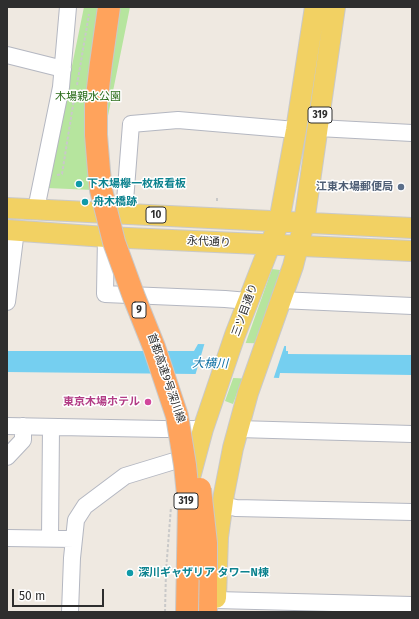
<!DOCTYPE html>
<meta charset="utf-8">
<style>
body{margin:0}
#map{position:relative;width:419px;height:619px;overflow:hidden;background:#efe9e1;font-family:"Fira Sans",sans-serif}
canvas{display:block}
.frame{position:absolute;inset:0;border:8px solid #2e2e2e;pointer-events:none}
.scale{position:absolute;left:12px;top:589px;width:92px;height:18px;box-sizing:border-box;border:2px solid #2e2e2e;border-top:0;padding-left:5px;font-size:12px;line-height:14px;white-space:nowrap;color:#2e2e2e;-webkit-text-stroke:3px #fff;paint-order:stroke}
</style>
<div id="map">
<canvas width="419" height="619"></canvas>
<div class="frame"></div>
<div class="scale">50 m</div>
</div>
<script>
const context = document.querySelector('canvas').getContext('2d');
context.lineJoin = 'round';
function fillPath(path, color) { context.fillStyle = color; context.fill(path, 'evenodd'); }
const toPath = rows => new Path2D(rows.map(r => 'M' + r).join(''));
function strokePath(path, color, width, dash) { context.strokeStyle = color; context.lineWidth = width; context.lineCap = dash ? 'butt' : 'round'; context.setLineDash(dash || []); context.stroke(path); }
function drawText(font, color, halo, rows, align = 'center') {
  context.font = font + ' "Fira Sans","Noto Sans JP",sans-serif'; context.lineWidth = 3; context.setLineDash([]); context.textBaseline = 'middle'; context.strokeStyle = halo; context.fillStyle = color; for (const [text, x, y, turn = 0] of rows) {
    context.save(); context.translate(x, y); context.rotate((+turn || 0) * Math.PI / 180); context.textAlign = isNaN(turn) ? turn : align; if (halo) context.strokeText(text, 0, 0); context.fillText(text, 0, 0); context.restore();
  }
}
fillPath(toPath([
 [84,7,130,7,93,190,47,188],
 [272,269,280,270,275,291,233,404,225,401]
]), '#b6e59e');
fillPath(toPath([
 [198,344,286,346,286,351,288,351,288,354,412,355,412,375,280,373,279,378,195,374,7,372,7,351,194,351]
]), '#75cff0');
fillPath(toPath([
 [205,342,285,344,273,380,195,376]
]), '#efe9e1');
const minor = toPath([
 [7,55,63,69],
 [318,128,412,133],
 [36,209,61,87,68,7],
 [124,214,131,124,178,120,296,130],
 [106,237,105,294,225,299,248,301],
 [280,300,412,306],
 [7,302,16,230],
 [7,426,162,429,203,429],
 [238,429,412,434],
 [7,457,23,440,23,426],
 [223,505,236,508,412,512],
 [7,538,74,539],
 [50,538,51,427],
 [216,600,412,605],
 [70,612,72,558,76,520,85,506,125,476,194,455]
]);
const major = toPath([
 [7,208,412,228],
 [7,230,106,237,412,251],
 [188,485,203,429,235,335,279,222,296,130,315,7],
 [216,598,218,537,224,494,233,448,248,393,293,266,304,223,335,7]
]);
const highway = toPath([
 [206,612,206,571]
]);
strokePath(minor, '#b4b7c1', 18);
strokePath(major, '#c9c9c9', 22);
strokePath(highway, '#c9c9c9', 24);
strokePath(toPath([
 [77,85,89,14],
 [57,175,62,174,74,99],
 [217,201,217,196],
 [165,612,166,571,171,507]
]), '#c9c9c9', 2, [3, 2]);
strokePath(minor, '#fff', 16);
strokePath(major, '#f2d163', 20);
strokePath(highway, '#ffa35c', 22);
const highwayBridge = toPath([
 [109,7,101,63,96,105,96,135,99,171,101,190,114,242,134,297,154,347,177,416,185,465,189,505,187,612],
 [200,489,206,543,206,571]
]);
strokePath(highwayBridge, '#c9c9c9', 24, []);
strokePath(highwayBridge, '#ffa35c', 22);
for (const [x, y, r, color] of [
 [79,184,4,"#0f9aa8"],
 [401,187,4,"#5c6f8a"],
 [85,202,4,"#0f9aa8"],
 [148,402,4,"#d1479c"],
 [130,573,4,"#0f9aa8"]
]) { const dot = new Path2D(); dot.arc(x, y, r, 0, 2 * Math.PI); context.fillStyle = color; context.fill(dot); strokePath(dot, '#fff', 1.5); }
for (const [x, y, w] of [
 [320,115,24],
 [156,215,20],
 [139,310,14],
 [186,501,24]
]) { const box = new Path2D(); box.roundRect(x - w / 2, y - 8, w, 16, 3); context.fillStyle = '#fff'; context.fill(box); strokePath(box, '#2e2e2e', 1); }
drawText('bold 10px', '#2e2e2e', null, [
 ["319",320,115],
 ["10",156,215],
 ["9",139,310],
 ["319",186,501]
]);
drawText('11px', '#2c6e1b', '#fff', [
 ["木場親水公園",88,97]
]);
drawText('bold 11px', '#0d838f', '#fff', [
 ["下木場欅一枚板看板",87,184],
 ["舟木橋跡",93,202],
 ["深川ギャザリア タワーN棟",138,573]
], 'left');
drawText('bold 11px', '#4e5e75', '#fff', [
 ["江東木場郵便局",393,187]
], 'right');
drawText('11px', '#2e2e2e', '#fff', [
 ["永代通り",209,242,3],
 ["三ツ目通り",245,310,-70],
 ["首都高速9号深川線",166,378,71]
]);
drawText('bold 11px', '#b23c85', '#fff', [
 ["東京木場ホテル",140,402]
], 'right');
drawText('italic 12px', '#0d6fa3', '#fff', [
 ["大横川",210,364,1]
]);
</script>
